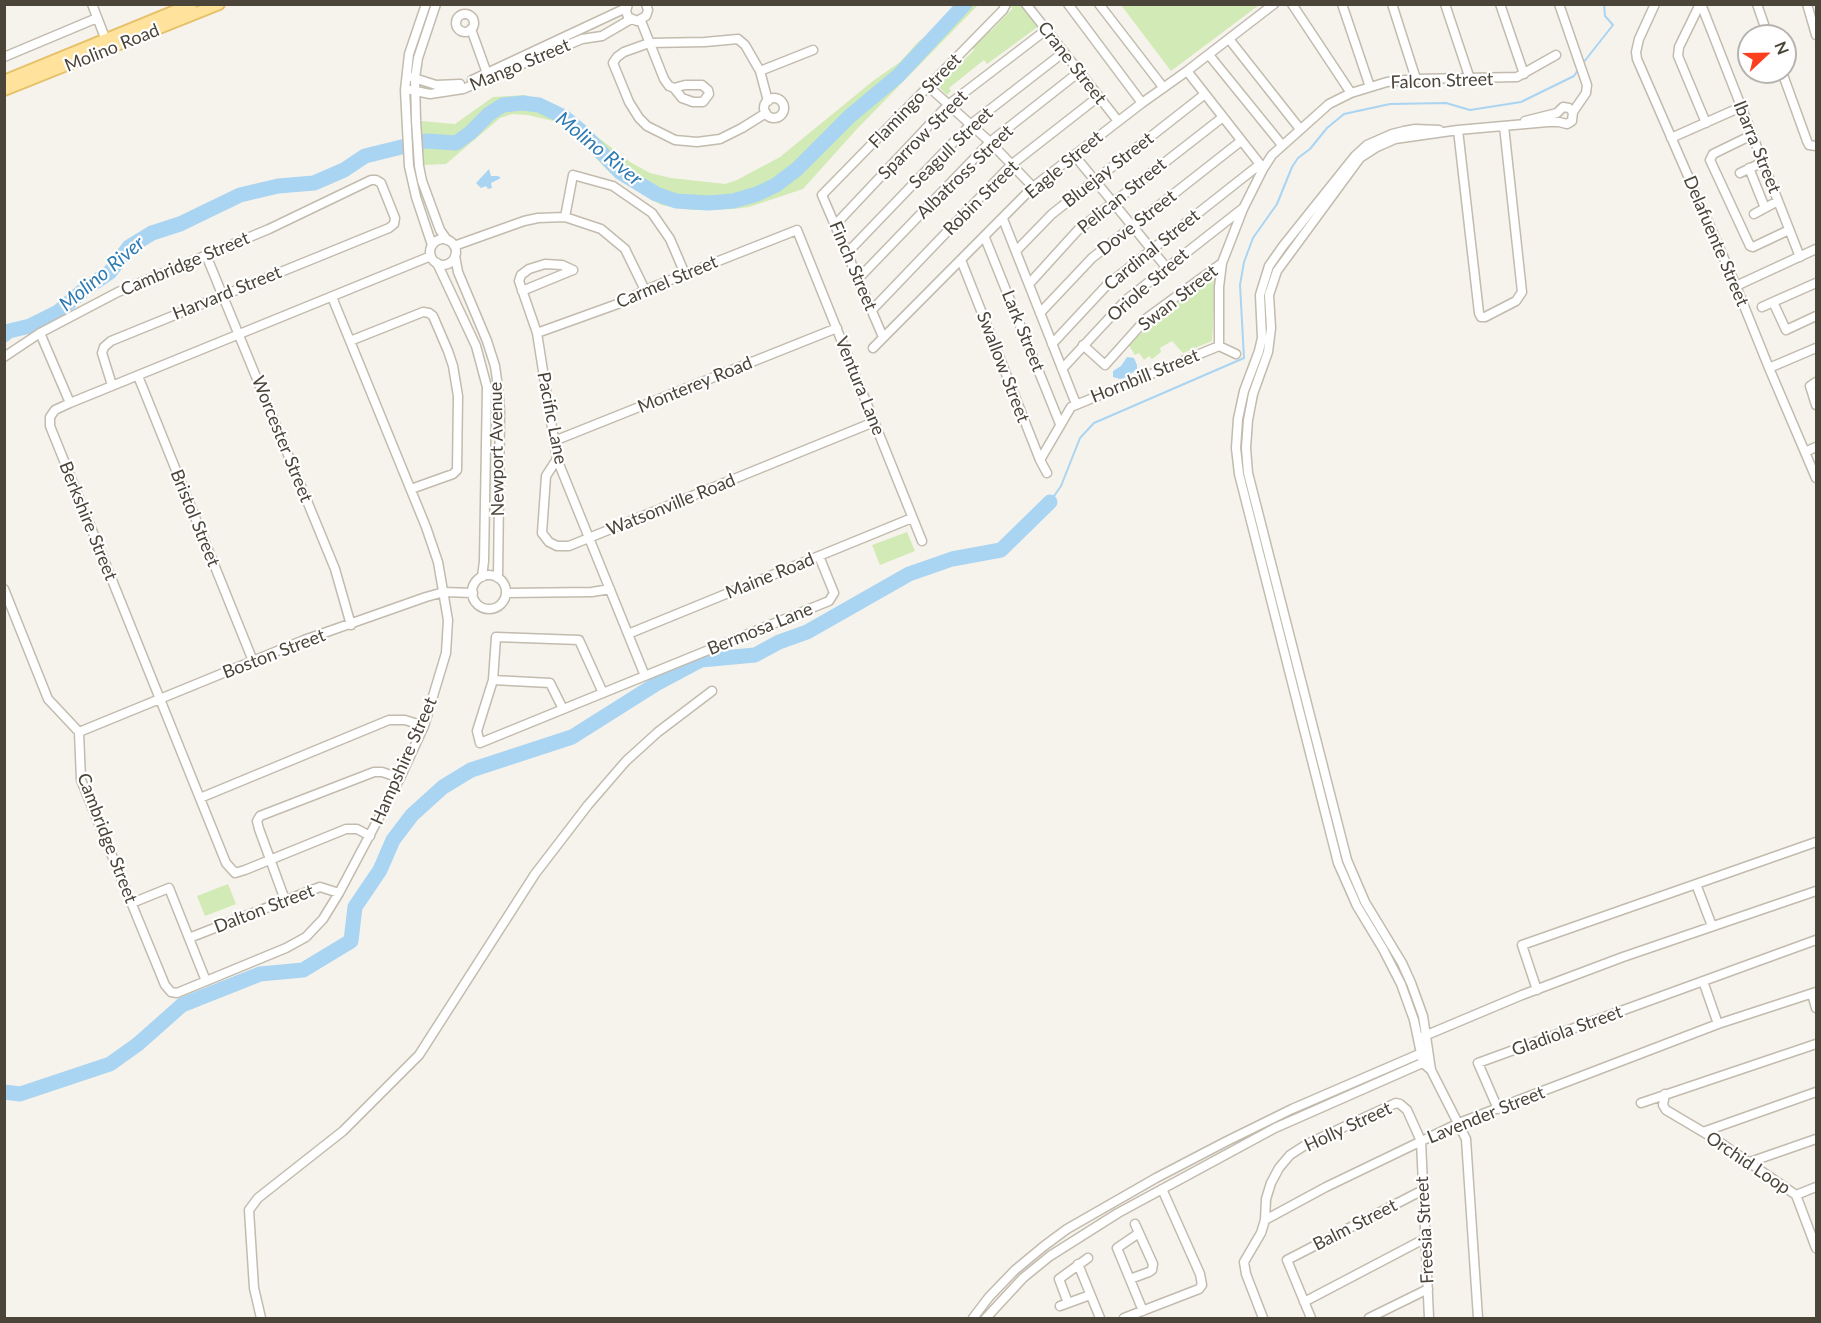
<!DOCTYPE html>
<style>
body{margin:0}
#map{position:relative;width:1821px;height:1323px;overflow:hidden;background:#f6f3ec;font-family:Lato,sans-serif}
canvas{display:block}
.frame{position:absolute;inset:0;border:6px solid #4b4439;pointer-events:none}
.north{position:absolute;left:1737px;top:24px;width:60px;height:60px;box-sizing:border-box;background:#fff;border:2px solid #b7b4b0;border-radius:50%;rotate:68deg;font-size:16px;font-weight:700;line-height:24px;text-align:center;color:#4b4439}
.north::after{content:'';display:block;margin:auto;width:21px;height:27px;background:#fc3f1d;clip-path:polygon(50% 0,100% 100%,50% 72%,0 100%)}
</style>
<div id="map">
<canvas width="1821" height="1323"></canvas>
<div class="frame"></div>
<div class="north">N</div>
</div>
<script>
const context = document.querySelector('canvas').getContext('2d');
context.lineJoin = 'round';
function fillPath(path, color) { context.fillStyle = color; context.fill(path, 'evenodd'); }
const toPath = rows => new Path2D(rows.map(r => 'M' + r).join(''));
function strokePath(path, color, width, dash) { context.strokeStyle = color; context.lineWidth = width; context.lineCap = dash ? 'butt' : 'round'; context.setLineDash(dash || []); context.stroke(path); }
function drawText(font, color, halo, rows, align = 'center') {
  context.font = font + ' Lato,sans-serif'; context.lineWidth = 4.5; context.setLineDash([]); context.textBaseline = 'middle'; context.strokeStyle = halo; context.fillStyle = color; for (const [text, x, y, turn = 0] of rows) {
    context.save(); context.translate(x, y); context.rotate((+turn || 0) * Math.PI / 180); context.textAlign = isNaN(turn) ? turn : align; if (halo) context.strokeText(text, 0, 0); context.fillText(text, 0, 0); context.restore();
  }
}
fillPath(toPath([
 [957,5,978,5,856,130,803,189,749,207,734,209,692,210,661,205,610,173,594,156,572,129,557,122,528,115,512,114,500,118,446,164,424,165,421,121,455,124,493,97,525,95,559,107,630,162,650,173,671,178,725,184,737,180,780,157,873,81,900,62,918,42,942,23],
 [1011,5,1028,5,1043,23,987,64,984,60,949,88,951,91,947,95,934,82,936,78,942,82,974,50,971,44,987,27,991,31,1012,9],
 [1121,5,1259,5,1171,71],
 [1216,268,1212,341,1183,353,1172,341,1160,348,1161,352,1152,359,1149,356,1144,360,1139,353,1135,355,1128,344,1152,325,1152,322,1186,296,1185,293],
 [907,532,915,551,880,565,872,545],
 [228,884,236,904,205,916,197,896]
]), '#d2eab5');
fillPath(toPath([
 [489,169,491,176,498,176,501,178,491,183,492,188,488,189,486,186,481,188,476,183],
 [1127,357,1134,358,1137,365,1137,369,1127,377,1120,379,1113,377,1113,371,1121,366]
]), '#a9d4f2');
strokePath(toPath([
 [1583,63,1613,25,1605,16,1604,4],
 [1050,502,1061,486,1080,438,1094,423,1244,358,1240,285,1244,262,1253,238,1277,204,1292,167,1298,158,1310,149,1327,128,1344,114,1390,104,1446,103,1470,110,1521,102,1574,76,1578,70]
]), '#a9d4f2', 2);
strokePath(toPath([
 [4,335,9,331,30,326,58,312,85,289,110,272,129,247,152,233,180,224,240,195,278,186,314,183,344,170,365,156,426,141,456,143,470,133,489,114,503,105,523,103,539,105,564,117,582,132,620,172,656,194,676,201,709,203,733,201,757,194,776,185,797,169,850,116,898,76,965,4],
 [4,1092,20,1094,110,1064,138,1044,182,1005,260,974,303,970,351,941,355,907,380,870,393,840,412,815,443,787,471,770,572,737,656,684,701,660,755,655,779,642,807,632,909,574,952,559,1001,550,1050,502]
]), '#a9d4f2', 15);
const minor = toPath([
 [92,4,107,43],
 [426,4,409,54,405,90,409,166,416,197,432,245],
 [436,4,418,58,415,78,416,121,419,166,422,181,440,230,447,240],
 [628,4,626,11,628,17,637,21,646,16,648,10,646,4],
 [1026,4,1118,121],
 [1068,4,1142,103],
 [1099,4,1163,87],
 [1292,4,1351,93],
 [1342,4,1370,87],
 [1392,4,1416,79],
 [1445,4,1470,79],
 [1500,4,1524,74],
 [1655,4,1639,39,1636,52,1637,59,1736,286,1769,368,1816,478],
 [1700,4,1679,47,1678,56,1706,123],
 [1701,4,1800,257],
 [1757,4,1768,36],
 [1807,4,1816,35],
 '456 23a9 9 0 1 1 18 0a9 9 0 1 1-18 0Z',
 [641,21,664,79,669,86,674,88,682,98,693,102,703,102,709,94,708,90,702,85,685,85,674,88],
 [471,29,489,79],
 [1229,39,1300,129],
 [1209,55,1282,145],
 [4,57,97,18],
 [760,71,813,50],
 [1187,71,1263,168],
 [1782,72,1807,141,1809,145,1816,146],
 [411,77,436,85,460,84],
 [472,80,626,8],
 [929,87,990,142,1033,187],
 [411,90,430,94,463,89,582,39,602,36,631,19],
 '764 108a10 10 0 1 1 20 0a10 10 0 1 1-20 0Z',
 [766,113,742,128,720,139,697,142,675,140,647,126,639,118,629,102,613,63,617,57,624,52,649,43,705,42,738,39,745,45,760,71,768,101],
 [1525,121,1557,113,1563,107,1569,108,1573,112],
 [1458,130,1479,313,1481,317,1485,317,1516,301,1522,292,1504,126],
 [1752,135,1713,154,1710,160,1750,246,1753,247,1789,230],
 [1671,138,1741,107],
 [1074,155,1166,267],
 [1749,168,1765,208],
 [1740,173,1763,162],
 [1754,214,1778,201],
 [565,217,573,175,613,186,652,213,670,239,685,274],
 [1003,219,1076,404],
 [835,225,948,105,1046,30],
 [985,238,1060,424],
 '430 252a13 13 0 1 1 26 0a13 13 0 1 1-26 0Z',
 [454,246,524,221,538,218,565,217,601,229,625,249,645,290],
 [1016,251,1052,214,1205,94],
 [847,253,970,125,1064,52],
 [206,255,335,569,351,625],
 [455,256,458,272,487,341,495,366,498,387,500,411,498,578],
 [961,260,1040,460,1047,473],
 [437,263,476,346,487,387,484,561,482,577],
 [573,270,562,265,545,264,529,269,521,275,519,281,537,333,557,459,645,676],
 [858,279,990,142,1079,72],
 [1816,283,1773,302,1786,330,1816,316],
 [1029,284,1078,230,1223,117],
 [1736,286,1816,249],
 [522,291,573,270],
 [1762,307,1773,302],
 [872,310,1011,165,1098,97],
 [1040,313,1092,258,1241,141],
 [40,333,70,403],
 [537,333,623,302,645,290,797,230,922,541],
 [883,337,822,195,1003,10,1006,4],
 [350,341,423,312,429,313,433,316,448,351,453,366,458,396,457,470,453,474,411,489],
 [1052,344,1107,285,1259,165],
 [1083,345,1105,365,1147,318,1222,263],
 [1219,346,1236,354],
 [873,348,1033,187,1142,103,1187,71,1274,4],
 [4,357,40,333,118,292,269,229,371,180,376,180,381,183,395,218,394,224,389,228,111,341,104,347,102,353,112,385],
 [1769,368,1816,348],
 [1062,369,1126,300,1242,209],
 [138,376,253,661],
 [1816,382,1810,386,1816,405],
 [554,441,837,328],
 [1805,452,1816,447],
 [557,459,546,476,542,533,549,542,557,546,569,546,874,422],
 [1040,460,1071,407,1219,346,1219,287,1222,263,1243,209,1263,169,1272,155,1329,104,1351,93,1387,82,1416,79,1517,77,1556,55],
 '472 592a17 17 0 1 1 34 0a17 17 0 1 1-34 0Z',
 [4,589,48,699,79,732,81,780,165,985,171,992,177,993,286,948,306,937,323,919,339,893,400,778,424,726,446,653,448,620,438,562,426,527,332,297],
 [506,593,592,592,610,589],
 [628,634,912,518],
 [493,680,550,683,563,709],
 [603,693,579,640,496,637,493,680,477,731,480,743,829,601,834,593,819,556],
 [79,732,304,640,426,597,444,592,473,593],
 [200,798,389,720,405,720,424,726],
 [370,836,357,829,346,829,245,870,235,873,226,863,50,426,50,417,55,410,70,403,431,256],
 [1696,884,1712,926],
 [285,900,259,829,257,821,260,816,374,772,382,772,400,778],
 [132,903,169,888,206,981],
 [189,938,320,887,339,893],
 [1703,981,1718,1024],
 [1537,990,1522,945,1816,842],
 [1812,994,1816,1008],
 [1422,1037,1522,995,1623,957,1816,891],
 [1431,1070,1423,1063,1414,1020,1401,984,1383,949,1357,906,1338,863,1239,474,1236,448,1238,419,1244,391,1259,351,1262,338,1260,295,1269,266,1283,246,1355,156,1367,145,1392,134,1404,131,1415,129,1439,130],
 [1665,1094,1663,1105,1666,1110,1715,1139,1796,1195,1816,1248],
 [1641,1103,1816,1044],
 [1498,1109,1478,1063,1816,940],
 [1703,1132,1816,1092],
 [1750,1162,1816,1139],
 [1796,1195,1816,1187],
 [1265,1220,1326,1187,1459,1123,1718,1024,1816,992],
 [1139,1233,1117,1248,1143,1311],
 [1078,1264,1100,1318],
 [1130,1279,1149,1272,1152,1270,1153,1264,1135,1224],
 [1304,1302,1426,1238],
 [1068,1303,1059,1279,1088,1258],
 [1060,1306,1090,1295],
 [261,1318,254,1288,249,1210,258,1198,343,1131,419,1055,535,874,588,805,626,761,658,732,712,691],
 [973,1318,989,1297,1015,1270,1044,1246,1067,1229,1156,1178,1227,1141,1292,1109,1424,1052],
 [986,1318,1023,1278,1050,1256,1118,1213,1275,1128,1427,1061],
 [1124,1318,1199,1289,1202,1285,1200,1274,1162,1189],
 [1263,1318,1246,1274,1244,1262,1261,1233,1265,1220,1266,1199,1271,1183,1279,1168,1290,1155,1307,1144,1396,1103,1400,1104,1407,1110,1421,1141,1429,1318],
 [1311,1318,1287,1260,1423,1190],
 [1369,1318,1428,1289],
 [1478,1318,1466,1139,1431,1070,1423,1016,1411,983,1402,963,1365,902,1347,860,1248,473,1246,448,1248,420,1253,394,1268,352,1271,328,1269,295,1277,271,1360,158,1377,147,1395,139,1458,130,1548,122,1559,122,1567,124,1572,121,1573,112,1586,93,1587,85,1559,4]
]);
const major = toPath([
 [4,81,192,4],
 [4,90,219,4]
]);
strokePath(minor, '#c2bbae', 11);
strokePath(major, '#e6c16a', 14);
strokePath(minor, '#fff', 8);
strokePath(major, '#ffe39c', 10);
drawText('18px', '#4b4439', '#fff', [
 ["Molino Road",112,48,-22],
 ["Crane Street",1072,63,52],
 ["Mango Street",520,65,-23],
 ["Falcon Street",1442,81,-2],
 ["Flamingo Street",915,101,-46],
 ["Sparrow Street",923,135,-45],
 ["Ibarra Street",1757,147,68],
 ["Seagull Street",951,148,-44],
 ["Eagle Street",1064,165,-40],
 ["Bluejay Street",1108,170,-38],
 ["Albatross Street",965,172,-44],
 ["Pelican Street",1122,196,-39],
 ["Robin Street",981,198,-45],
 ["Dove Street",1137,223,-38],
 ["Delafuente Street",1716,241,67],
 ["Cardinal Street",1152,250,-39],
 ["Cambridge Street",185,264,-23],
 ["Finch Street",853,266,67],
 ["Carmel Street",667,282,-23],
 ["Oriole Street",1148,285,-41],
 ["Harvard Street",227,293,-22],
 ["Swan Street",1178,298,-38],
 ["Lark Street",1023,331,68],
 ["Swallow Street",1003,367,69],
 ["Hornbill Street",1145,376,-22],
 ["Monterey Road",695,385,-22],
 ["Ventura Lane",860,386,68],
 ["Pacific Lane",552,418,79],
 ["Worcester Street",282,439,68],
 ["Newport Avenue",497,449,-91],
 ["Watsonville Road",671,505,-22],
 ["Bristol Street",195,518,68],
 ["Berkshire Street",88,521,68],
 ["Maine Road",770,576,-22],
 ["Bermosa Lane",760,629,-22],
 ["Boston Street",274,654,-21],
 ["Hampshire Street",404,761,-66],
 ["Cambridge Street",107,838,69],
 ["Dalton Street",264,909,-21],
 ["Gladiola Street",1567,1031,-20],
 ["Lavender Street",1486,1115,-22],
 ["Holly Street",1348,1127,-25],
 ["Orchid Loop",1748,1163,34],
 ["Balm Street",1355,1225,-27],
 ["Freesia Street",1425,1230,-93]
]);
drawText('italic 20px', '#2e7ab2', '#fff', [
 ["Molino River",599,149,39],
 ["Molino River",102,274,-40]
]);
</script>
